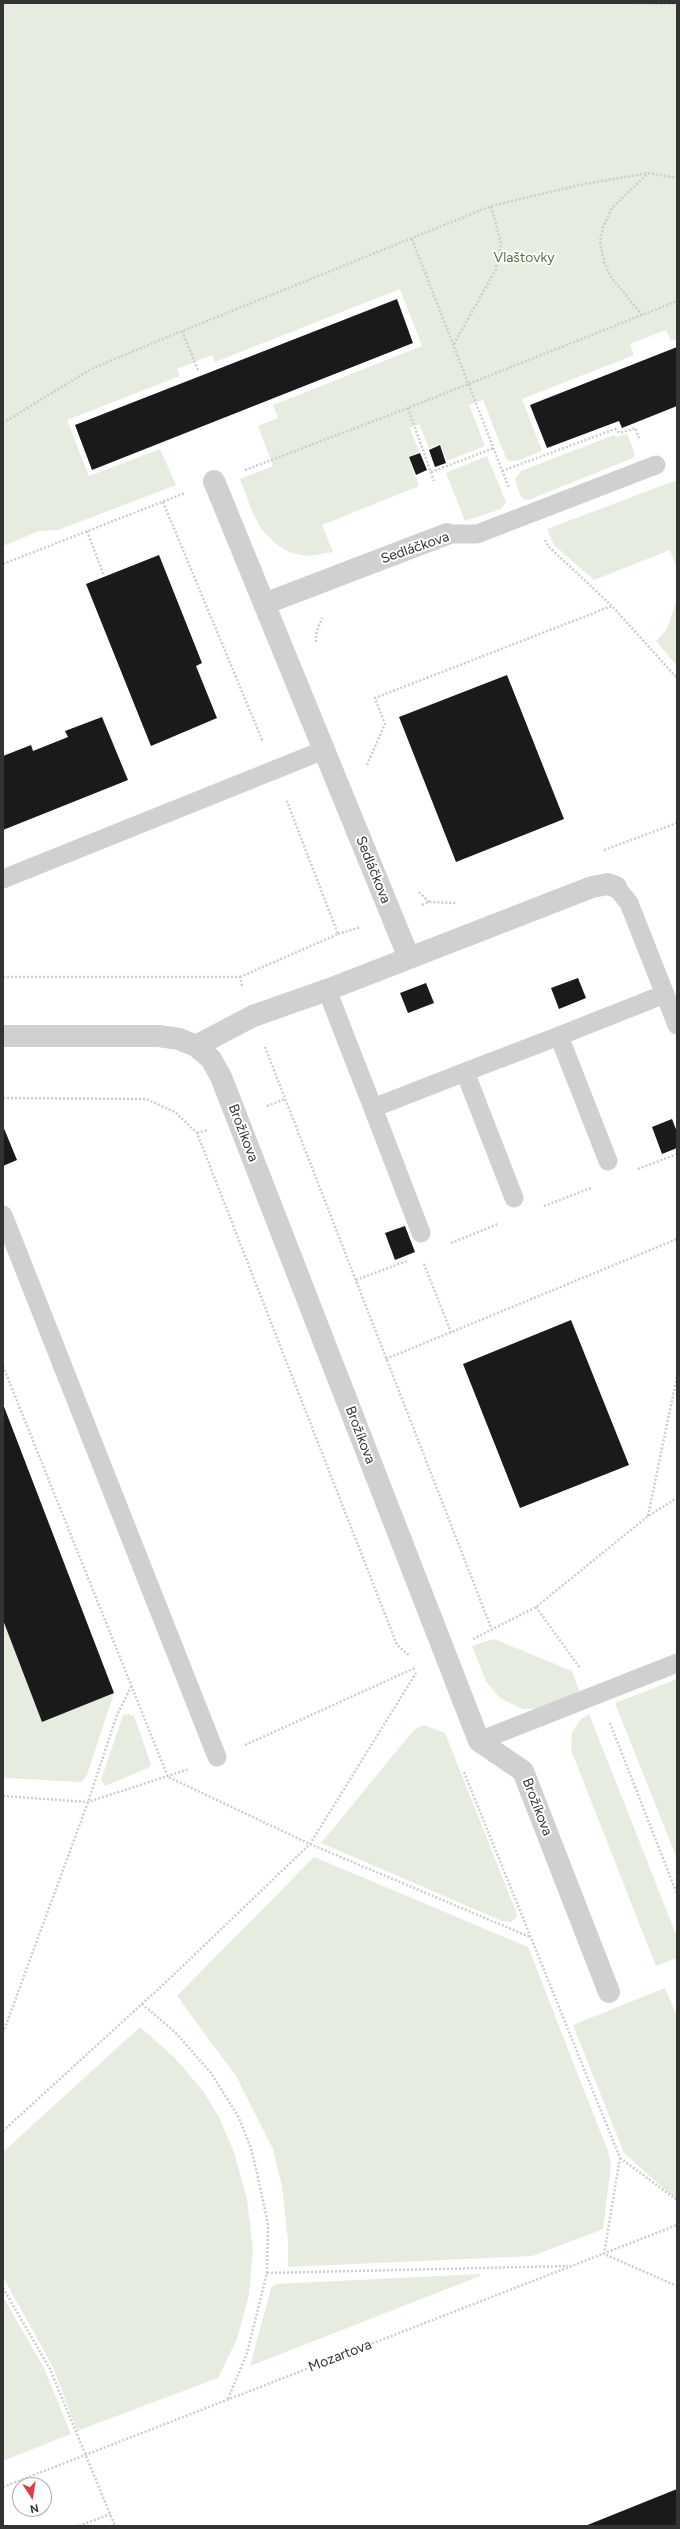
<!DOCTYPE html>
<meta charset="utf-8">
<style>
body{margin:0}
#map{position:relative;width:680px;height:2529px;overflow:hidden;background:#fff;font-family:Figtree,sans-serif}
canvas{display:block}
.frame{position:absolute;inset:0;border:4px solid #333;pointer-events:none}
.north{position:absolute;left:12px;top:2477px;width:40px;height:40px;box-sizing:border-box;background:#fff;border:1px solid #adadad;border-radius:50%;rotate:168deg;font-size:11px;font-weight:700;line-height:16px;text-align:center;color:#333}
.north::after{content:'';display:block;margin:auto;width:14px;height:18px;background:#e63946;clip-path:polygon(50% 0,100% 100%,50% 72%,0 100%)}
</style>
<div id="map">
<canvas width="680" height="2529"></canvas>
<div class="frame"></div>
<div class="north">N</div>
</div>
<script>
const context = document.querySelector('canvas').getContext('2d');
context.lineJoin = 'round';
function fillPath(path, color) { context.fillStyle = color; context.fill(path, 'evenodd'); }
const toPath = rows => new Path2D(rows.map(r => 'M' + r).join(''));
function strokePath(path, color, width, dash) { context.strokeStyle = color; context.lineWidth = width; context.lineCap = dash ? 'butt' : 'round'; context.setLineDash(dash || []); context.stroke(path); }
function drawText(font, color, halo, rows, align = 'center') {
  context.font = font + ' Figtree,sans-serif'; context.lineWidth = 4; context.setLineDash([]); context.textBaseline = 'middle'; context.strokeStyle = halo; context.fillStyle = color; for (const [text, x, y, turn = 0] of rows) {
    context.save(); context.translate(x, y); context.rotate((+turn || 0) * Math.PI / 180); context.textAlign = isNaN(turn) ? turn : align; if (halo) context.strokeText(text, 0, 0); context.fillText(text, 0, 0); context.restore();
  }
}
fillPath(toPath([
 [3,3,677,3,677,339,671,341,666,330,630,344,634,355,522,399,542,451,517,461,509,461,506,458,483,400,469,405,485,446,447,461,440,444,429,448,419,424,410,428,419,452,408,457,419,486,322,525,333,552,308,556,291,553,276,544,262,530,253,514,240,479,273,466,258,426,278,418,273,405,422,346,400,289,215,362,212,355,177,369,180,376,67,420,89,476,160,449,176,485,58,530,39,531,3,546],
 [627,434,635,454,633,458,528,500,523,499,520,495,515,479,521,471,614,435,617,437],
 [487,456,506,502,501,509,465,521,446,473],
 [677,480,677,568,670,550,594,580,554,545,547,529],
 [677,599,677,666,656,641,667,629],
 [3,1619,42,1722,114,1693,87,1775,82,1782,3,1778],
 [494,1639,572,1671,580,1694,544,1708,523,1709,507,1702,498,1696,486,1681,472,1646],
 [677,1679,677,1859,615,1703],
 [129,1714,134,1716,151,1764,148,1768,105,1786,101,1780,123,1715],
 [589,1714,677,1937,677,1958,656,1966,571,1750,572,1732,580,1720],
 [424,1725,445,1733,517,1914,516,1918,511,1922,502,1921,321,1843,414,1730],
 [314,1857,528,1947,609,2154,611,2166,603,2229,532,2256,288,2267,288,2241,282,2186,273,2149,236,2076,177,1996],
 [665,1988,677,2016,677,2200,624,2153,573,2025],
 [140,2027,174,2057,203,2091,219,2117,234,2152,247,2199,253,2249,249,2295,237,2339,218,2378,77,2431,53,2367,3,2277,3,2152],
 [480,2274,480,2276,250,2366,271,2288,276,2284],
 [3,2297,44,2368,71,2434,3,2461]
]), '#e6ecdf');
fillPath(toPath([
 [397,299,413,343,92,470,75,425],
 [677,347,677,406,622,428,619,421,547,448,530,405],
 [440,445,446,463,435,467,429,450],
 [420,453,427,470,416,475,409,457],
 [159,555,202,663,196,666,217,718,151,746,86,584],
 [507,675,564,819,456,862,399,717],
 [102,717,128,780,3,830,3,756,31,745,33,751,68,737,65,731],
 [578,978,586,998,559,1009,551,988],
 [426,983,434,1003,408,1013,400,993],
 [672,1119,677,1132,677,1148,662,1154,652,1127],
 [3,1126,17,1160,3,1166],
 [405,1226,415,1252,395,1260,385,1233],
 [571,1320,629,1465,520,1508,463,1364],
 [3,1404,114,1693,42,1722,3,1620],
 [677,2489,677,2526,585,2526]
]), '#1a1a1a');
strokePath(toPath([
 [636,3,677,4],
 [412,239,509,488],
 [642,315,611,277,604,262,600,242,603,227,612,208,648,173],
 [454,344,496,269,501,243,491,206],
 [198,370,182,331,491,206,584,184,649,173,677,178],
 [408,408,434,481],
 [3,423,91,369,182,331],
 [245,470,408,408,677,301],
 [502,471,615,429,620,433,635,428,639,438],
 [431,472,494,448],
 [163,502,263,742],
 [87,531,104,576],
 [545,540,548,546,612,606,677,678],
 [3,564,185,493],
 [316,642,316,634,322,618],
 [367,765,385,724,375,698,612,606],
 [604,850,677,823],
 [419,892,429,902],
 [422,905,429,902,456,903],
 [338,934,361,927],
 [3,977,240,977,242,986],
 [240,977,338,934,286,799],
 [265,1047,492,1630],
 [3,1098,146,1099,175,1112,197,1133,397,1645,410,1656],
 [267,1106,285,1099],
 [197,1133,207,1130],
 [638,1169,677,1154],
 [544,1206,591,1188],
 [451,1243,498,1224],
 [424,1264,451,1332],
 [356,1280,407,1261],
 [386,1359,677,1239],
 [3,1366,168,1777,310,1844,530,1937],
 [648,1516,677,1376],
 [536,1607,580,1668],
 [473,1639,536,1607,648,1516,677,1498],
 [610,1723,677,1894],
 [245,1745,415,1668],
 [464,1772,620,2158,604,2254,677,2286],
 [3,1796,88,1802,189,1769],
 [142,2004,176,2033,211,2073,238,2116,251,2148,258,2178,268,2224,267,2273,247,2353,228,2399],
 [3,2033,88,1802,117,1715,132,1685],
 [3,2131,166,1982,310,1844,416,1673],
 [620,2158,677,2200],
 [267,2273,568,2266],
 [3,2288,50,2369,115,2526],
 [3,2487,677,2225],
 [79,2526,110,2514]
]), '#cdcdcd', 2.5, [2, 2]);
strokePath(toPath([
 [447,534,477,534,656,465],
 [3,879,324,750],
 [616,887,629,903,677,1025],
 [327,990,373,1108,465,1072],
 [373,1108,421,1233],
 [608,1161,559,1036,665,994],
 [514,1198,465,1072,559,1036],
 [3,1215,217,1757],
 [479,1741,677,1663]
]), '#d0d0d0', 19);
strokePath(toPath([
 [214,481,409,958],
 [264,604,447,534],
 [3,1036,159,1036,179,1039,196,1046,211,1059,221,1077,237,1118,479,1741,523,1771,609,1992],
 [196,1046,253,1016,327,990,592,887,608,884,616,887]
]), '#d0d0d0', 22);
drawText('14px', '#56703f', '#fff', [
 ["Vlaštovky",524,258]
]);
drawText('14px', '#333', '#fff', [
 ["Sedláčkova",415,548,-19],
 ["Sedláčkova",373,870,68],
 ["Brožíkova",243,1133,69],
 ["Brožíkova",360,1435,69],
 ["Brožíkova",537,1807,69],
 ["Mozartova",340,2356,-21]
]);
</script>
